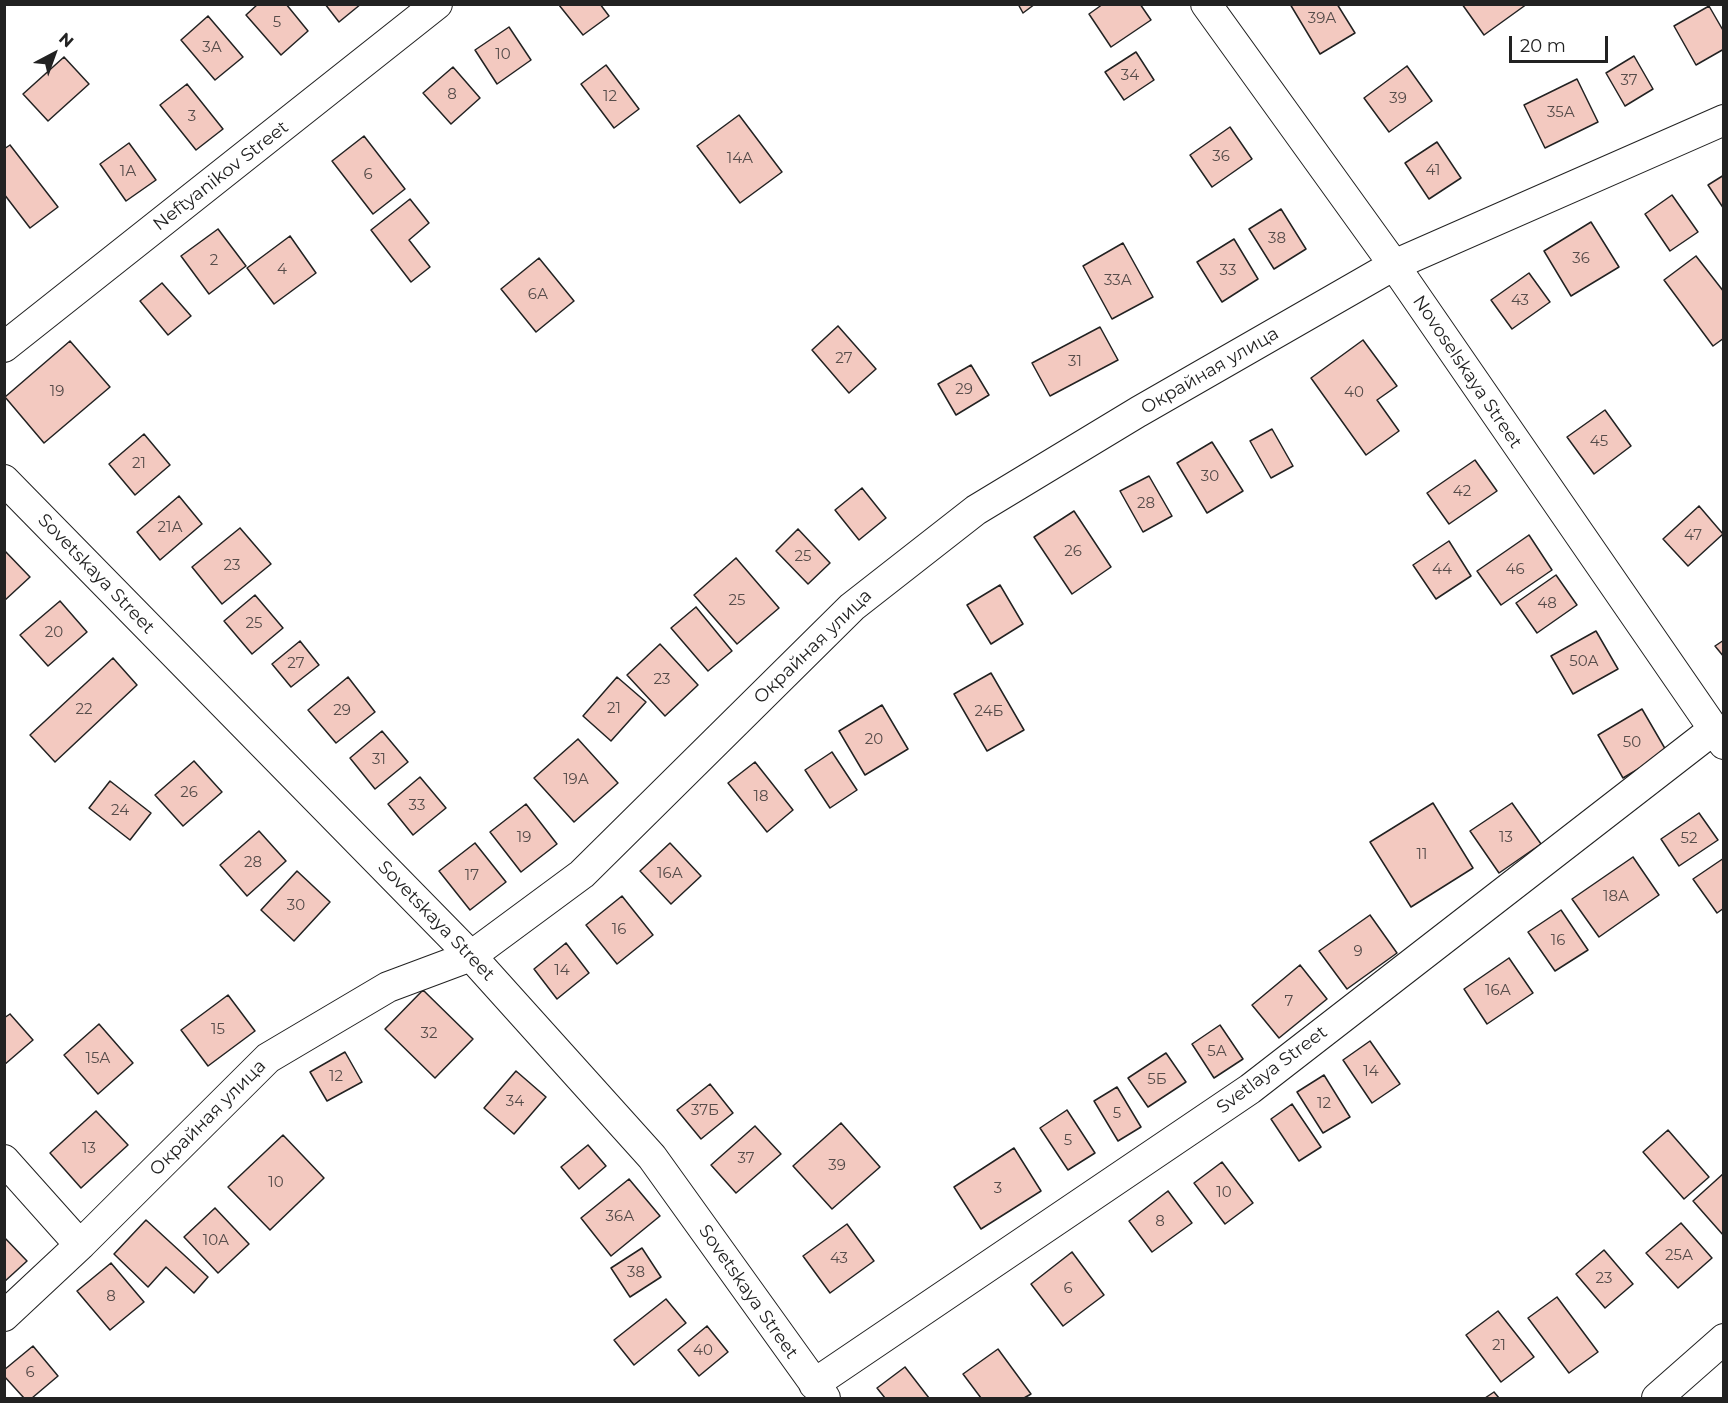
<!DOCTYPE html>
<meta charset="utf-8">
<style>
body{margin:0}
#map{position:relative;width:1728px;height:1403px;overflow:hidden;background:#fff;font-family:Montserrat,sans-serif}
canvas{display:block}
.frame{position:absolute;inset:0;border:6px solid #222;pointer-events:none}
.north{position:absolute;left:24px;top:24px;width:60px;height:60px;-webkit-text-stroke:4px #fff;paint-order:stroke;rotate:41deg;font-size:16px;font-weight:700;line-height:24px;text-align:center;color:#222}
.north::after{content:'';display:block;margin:auto;width:21px;height:27px;background:#222;clip-path:polygon(50% 0,100% 100%,50% 72%,0 100%)}
.scale{position:absolute;left:1509px;top:36px;width:99px;height:27px;box-sizing:border-box;border:3px solid #222;border-top:0;padding-left:8px;font-size:18px;line-height:21px;white-space:nowrap;color:#222;-webkit-text-stroke:4px #fff;paint-order:stroke}
</style>
<div id="map">
<canvas width="1728" height="1403"></canvas>
<div class="frame"></div>
<div class="north">N</div>
<div class="scale">20 m</div>
</div>
<script>
const context = document.querySelector('canvas').getContext('2d');
context.lineJoin = 'round';
function fillPath(path, color) { context.fillStyle = color; context.fill(path, 'evenodd'); }
const toPath = rows => new Path2D(rows.map(r => 'M' + r).join(''));
function strokePath(path, color, width, dash) { context.strokeStyle = color; context.lineWidth = width; context.lineCap = dash ? 'butt' : 'round'; context.setLineDash(dash || []); context.stroke(path); }
function drawText(font, color, halo, rows, align = 'center') {
  context.font = font + ' Montserrat,sans-serif'; context.lineWidth = 4.5; context.setLineDash([]); context.textBaseline = 'middle'; context.strokeStyle = halo; context.fillStyle = color; for (const [text, x, y, turn = 0] of rows) {
    context.save(); context.translate(x, y); context.rotate((+turn || 0) * Math.PI / 180); context.textAlign = isNaN(turn) ? turn : align; if (halo) context.strokeText(text, 0, 0); context.fillText(text, 0, 0); context.restore();
  }
}
const building = toPath([
 [258,4,286,4,308,31,281,55,246,15,258,4],
 [325,4,361,4,339,22,325,4],
 [600,4,609,16,583,35,559,5,600,4],
 [1018,4,1035,4,1023,13,1018,4],
 [1103,4,1140,4,1151,20,1111,47,1089,14,1103,4],
 [1290,4,1337,4,1355,33,1320,54,1290,4],
 [1462,4,1527,4,1484,35,1462,4],
 [1709,6,1724,32,1724,49,1696,65,1674,26,1709,6],
 [208,16,243,57,215,80,181,40,208,16],
 [509,27,531,60,497,84,475,50,509,27],
 [1136,52,1154,80,1124,100,1105,72,1136,52],
 [1634,56,1653,89,1625,106,1606,73,1634,56],
 [64,57,89,84,48,121,23,94,64,57],
 [606,65,639,109,614,128,581,84,606,65],
 [1407,66,1432,101,1389,132,1364,98,1407,66],
 [453,67,480,98,451,124,423,93,453,67],
 [1577,79,1598,122,1545,148,1524,105,1577,79],
 [187,84,223,129,196,150,160,105,187,84],
 [739,115,782,172,740,203,697,146,739,115],
 [1230,127,1252,159,1212,187,1190,155,1230,127],
 [364,136,405,189,373,214,332,161,364,136],
 [1437,142,1461,178,1429,199,1405,163,1437,142],
 [129,143,156,180,126,201,100,164,129,143],
 [10,145,58,207,30,228,4,194,4,149,10,145],
 [1724,175,1724,209,1708,185,1724,175],
 [1672,195,1698,232,1670,251,1645,214,1672,195],
 [410,199,429,223,409,240,430,267,411,282,371,230,410,199],
 [1281,209,1306,249,1274,269,1249,229,1281,209],
 [1591,222,1619,267,1571,296,1544,251,1591,222],
 [218,229,246,266,209,294,181,256,218,229],
 [290,236,316,273,274,304,247,268,290,236],
 [1234,239,1258,279,1222,302,1197,262,1234,239],
 [1123,243,1153,297,1112,319,1083,266,1123,243],
 [1696,256,1724,292,1724,338,1713,346,1664,280,1696,256],
 [539,258,574,301,536,332,501,289,539,258],
 [1529,273,1550,302,1512,329,1491,300,1529,273],
 [162,283,191,316,168,335,140,301,162,283],
 [838,326,876,369,849,393,812,350,838,326],
 [1100,327,1118,360,1050,396,1032,363,1100,327],
 [1363,340,1397,386,1377,400,1399,431,1366,455,1311,378,1363,340],
 [70,341,110,387,44,443,5,397,70,341],
 [971,365,989,395,956,415,938,384,971,365],
 [1605,410,1631,446,1594,474,1567,437,1605,410],
 [1272,429,1293,466,1271,478,1250,441,1272,429],
 [144,434,170,465,135,495,109,464,144,434],
 [1212,442,1243,491,1207,513,1177,463,1212,442],
 [1475,460,1497,491,1449,524,1427,493,1475,460],
 [1149,476,1172,516,1143,532,1120,491,1149,476],
 [862,488,886,518,859,540,835,510,862,488],
 [179,496,202,524,160,560,137,532,179,496],
 [1699,506,1723,534,1688,566,1663,539,1699,506],
 [1074,511,1111,567,1072,594,1034,537,1074,511],
 [240,528,271,564,222,604,192,567,240,528],
 [798,529,830,563,808,584,776,551,798,529],
 [1529,535,1552,570,1501,605,1477,571,1529,535],
 [1449,541,1471,576,1436,599,1413,565,1449,541],
 [4,550,30,577,4,601,4,550],
 [736,558,779,608,737,644,694,595,736,558],
 [1556,575,1577,605,1537,633,1516,603,1556,575],
 [1000,585,1023,624,991,644,967,605,1000,585],
 [255,595,283,628,252,654,224,621,255,595],
 [60,601,87,632,48,666,20,635,60,601],
 [696,607,732,651,708,671,671,628,696,607],
 [1596,631,1618,669,1573,694,1551,656,1596,631],
 [1724,640,1724,657,1715,646,1724,640],
 [300,641,319,665,291,687,272,664,300,641],
 [660,644,698,685,665,716,627,675,660,644],
 [113,658,137,685,55,762,30,735,113,658],
 [991,673,1024,730,987,751,954,694,991,673],
 [348,677,375,712,336,743,308,710,348,677],
 [617,677,646,702,611,741,583,716,617,677],
 [882,705,908,749,865,775,839,731,882,705],
 [1642,709,1667,752,1623,778,1598,735,1642,709],
 [382,731,408,762,375,789,350,758,382,731],
 [578,739,618,783,574,822,534,778,578,739],
 [832,752,857,790,830,808,805,770,832,752],
 [194,761,222,792,183,826,155,795,194,761],
 [755,762,793,810,767,832,728,783,755,762],
 [420,777,446,808,413,835,388,804,420,777],
 [110,781,151,813,130,840,89,808,110,781],
 [1433,803,1473,868,1411,907,1370,842,1433,803],
 [1512,803,1541,844,1499,873,1470,831,1512,803],
 [526,804,557,844,521,872,490,832,526,804],
 [1699,813,1718,840,1679,866,1661,839,1699,813],
 [259,831,286,861,247,896,220,865,259,831],
 [475,843,506,882,470,910,439,871,475,843],
 [670,843,701,876,671,904,640,871,670,843],
 [1633,857,1659,895,1599,937,1572,899,1633,857],
 [1724,858,1724,908,1717,913,1693,879,1724,858],
 [297,871,330,902,294,941,261,910,297,871],
 [622,896,653,935,617,964,586,925,622,896],
 [1561,910,1588,950,1555,971,1528,932,1561,910],
 [1370,915,1397,953,1347,989,1319,951,1370,915],
 [566,943,589,973,557,999,534,969,566,943],
 [1509,958,1533,993,1487,1024,1464,989,1509,958],
 [1300,965,1327,999,1279,1038,1252,1005,1300,965],
 [423,990,473,1039,435,1078,385,1029,423,990],
 [228,995,255,1031,208,1066,181,1030,228,995],
 [10,1014,33,1040,4,1065,4,1018,10,1014],
 [99,1024,133,1063,98,1094,64,1055,99,1024],
 [1220,1025,1243,1059,1214,1078,1192,1044,1220,1025],
 [1370,1041,1400,1084,1372,1103,1343,1060,1370,1041],
 [345,1052,362,1082,327,1101,310,1072,345,1052],
 [1166,1053,1186,1082,1148,1107,1128,1078,1166,1053],
 [516,1071,546,1097,514,1134,484,1108,516,1071],
 [1324,1075,1350,1117,1323,1133,1297,1092,1324,1075],
 [710,1084,733,1113,701,1139,677,1110,710,1084],
 [1117,1087,1141,1127,1118,1141,1094,1101,1117,1087],
 [1292,1104,1321,1147,1299,1161,1271,1119,1292,1104],
 [1067,1110,1095,1153,1068,1170,1040,1128,1067,1110],
 [96,1111,128,1145,81,1188,50,1153,96,1111],
 [841,1123,880,1167,832,1209,793,1166,841,1123],
 [755,1126,781,1154,736,1193,711,1165,755,1126],
 [1668,1130,1709,1177,1684,1199,1643,1152,1668,1130],
 [283,1135,324,1178,270,1230,228,1187,283,1135],
 [588,1145,606,1166,579,1189,561,1167,588,1145],
 [1014,1148,1041,1191,981,1229,954,1187,1014,1148],
 [1222,1162,1253,1203,1225,1224,1194,1183,1222,1162],
 [1724,1173,1724,1236,1693,1201,1724,1173],
 [629,1179,660,1216,611,1256,581,1218,629,1179],
 [1168,1191,1192,1223,1152,1252,1129,1221,1168,1191],
 [215,1208,249,1244,218,1273,184,1237,215,1208],
 [146,1220,208,1277,194,1293,166,1267,148,1287,114,1254,146,1220],
 [1681,1223,1712,1258,1678,1288,1646,1253,1681,1223],
 [847,1224,874,1261,830,1293,803,1256,847,1224],
 [4,1237,27,1261,4,1282,4,1237],
 [642,1248,661,1277,630,1297,611,1268,642,1248],
 [1604,1250,1633,1284,1605,1308,1576,1274,1604,1250],
 [1072,1252,1104,1295,1063,1326,1031,1284,1072,1252],
 [111,1263,144,1302,110,1330,77,1291,111,1263],
 [1557,1297,1598,1352,1569,1373,1528,1318,1557,1297],
 [666,1299,686,1323,634,1365,614,1340,666,1299],
 [1498,1311,1534,1357,1501,1382,1466,1335,1498,1311],
 [707,1326,728,1352,699,1376,678,1350,707,1326],
 [33,1346,58,1376,32,1398,24,1398,4,1376,4,1370,33,1346],
 [998,1349,1031,1394,1024,1398,981,1398,963,1374,998,1349],
 [905,1367,929,1398,885,1398,877,1388,905,1367],
 [1494,1392,1499,1398,1485,1398,1494,1392]
]);
fillPath(building, '#f3c9c0');
strokePath(building, '#222', 1.5);
const minor = toPath([
 [1206,4,1394,265,1724,744],
 [4,347,437,4],
 [4,480,471,956,652,1157,825,1398],
 [4,1160,80,1245],
 [4,1316,80,1245,268,1058,388,987,471,956,582,874,852,607,976,510,1138,412,1394,265,1724,120],
 [814,1384,1250,1089,1713,730],
 [1657,1398,1724,1339]
]);
strokePath(minor, '#222', 32);
strokePath(minor, '#fff', 30);
drawText('15px', '#564c4a', null, [
 ["39А",1322,19],
 ["5",277,23],
 ["3А",212,48],
 ["10",503,55],
 ["34",1130,76],
 ["37",1629,81],
 ["8",452,95],
 ["12",610,97],
 ["39",1398,99],
 ["35А",1561,113],
 ["3",192,117],
 ["36",1221,157],
 ["14А",740,159],
 ["41",1433,171],
 ["1А",128,172],
 ["6",368,175],
 ["38",1277,239],
 ["36",1581,259],
 ["2",214,261],
 ["4",282,270],
 ["33",1228,271],
 ["33А",1118,281],
 ["6А",538,295],
 ["43",1520,301],
 ["27",844,359],
 ["31",1075,362],
 ["29",964,390],
 ["19",57,392],
 ["40",1354,393],
 ["45",1599,442],
 ["21",139,464],
 ["30",1210,477],
 ["42",1462,492],
 ["28",1146,504],
 ["21А",170,528],
 ["47",1693,536],
 ["26",1073,552],
 ["25",803,557],
 ["23",232,566],
 ["44",1442,570],
 ["46",1515,570],
 ["25",737,601],
 ["48",1547,604],
 ["25",254,624],
 ["20",54,633],
 ["50А",1584,662],
 ["27",296,664],
 ["23",662,680],
 ["21",614,709],
 ["22",84,710],
 ["29",342,711],
 ["24Б",989,712],
 ["20",874,740],
 ["50",1632,743],
 ["31",379,760],
 ["19А",576,780],
 ["26",189,793],
 ["18",761,797],
 ["33",417,806],
 ["24",120,811],
 ["19",524,838],
 ["13",1506,838],
 ["52",1689,839],
 ["11",1422,855],
 ["28",253,863],
 ["16А",670,874],
 ["17",472,876],
 ["18А",1616,897],
 ["30",296,906],
 ["16",619,930],
 ["16",1558,941],
 ["9",1358,952],
 ["14",562,971],
 ["16А",1498,991],
 ["7",1289,1002],
 ["15",218,1030],
 ["32",429,1034],
 ["5А",1217,1052],
 ["15А",98,1059],
 ["14",1371,1072],
 ["12",336,1077],
 ["5Б",1157,1080],
 ["34",515,1102],
 ["12",1324,1104],
 ["37Б",705,1111],
 ["5",1117,1114],
 ["5",1068,1141],
 ["13",89,1149],
 ["37",746,1159],
 ["39",837,1166],
 ["10",276,1183],
 ["3",998,1189],
 ["10",1224,1193],
 ["36А",620,1217],
 ["8",1160,1222],
 ["10А",216,1241],
 ["25А",1679,1256],
 ["43",839,1259],
 ["38",636,1273],
 ["23",1604,1279],
 ["6",1068,1289],
 ["8",111,1297],
 ["21",1499,1346],
 ["40",703,1351],
 ["6",30,1373]
]);
drawText('18px', '#222', '#fff', [
 ["Neftyanikov Street",221,176,-38],
 ["Окрайная улица",1210,371,-30],
 ["Novoselskaya Street",1467,372,56],
 ["Sovetskaya Street",96,574,46],
 ["Окрайная улица",813,647,-44],
 ["Sovetskaya Street",436,921,46],
 ["Svetlaya Street",1272,1070,-37],
 ["Окрайная улица",208,1118,-45],
 ["Sovetskaya Street",748,1292,55]
]);
</script>
